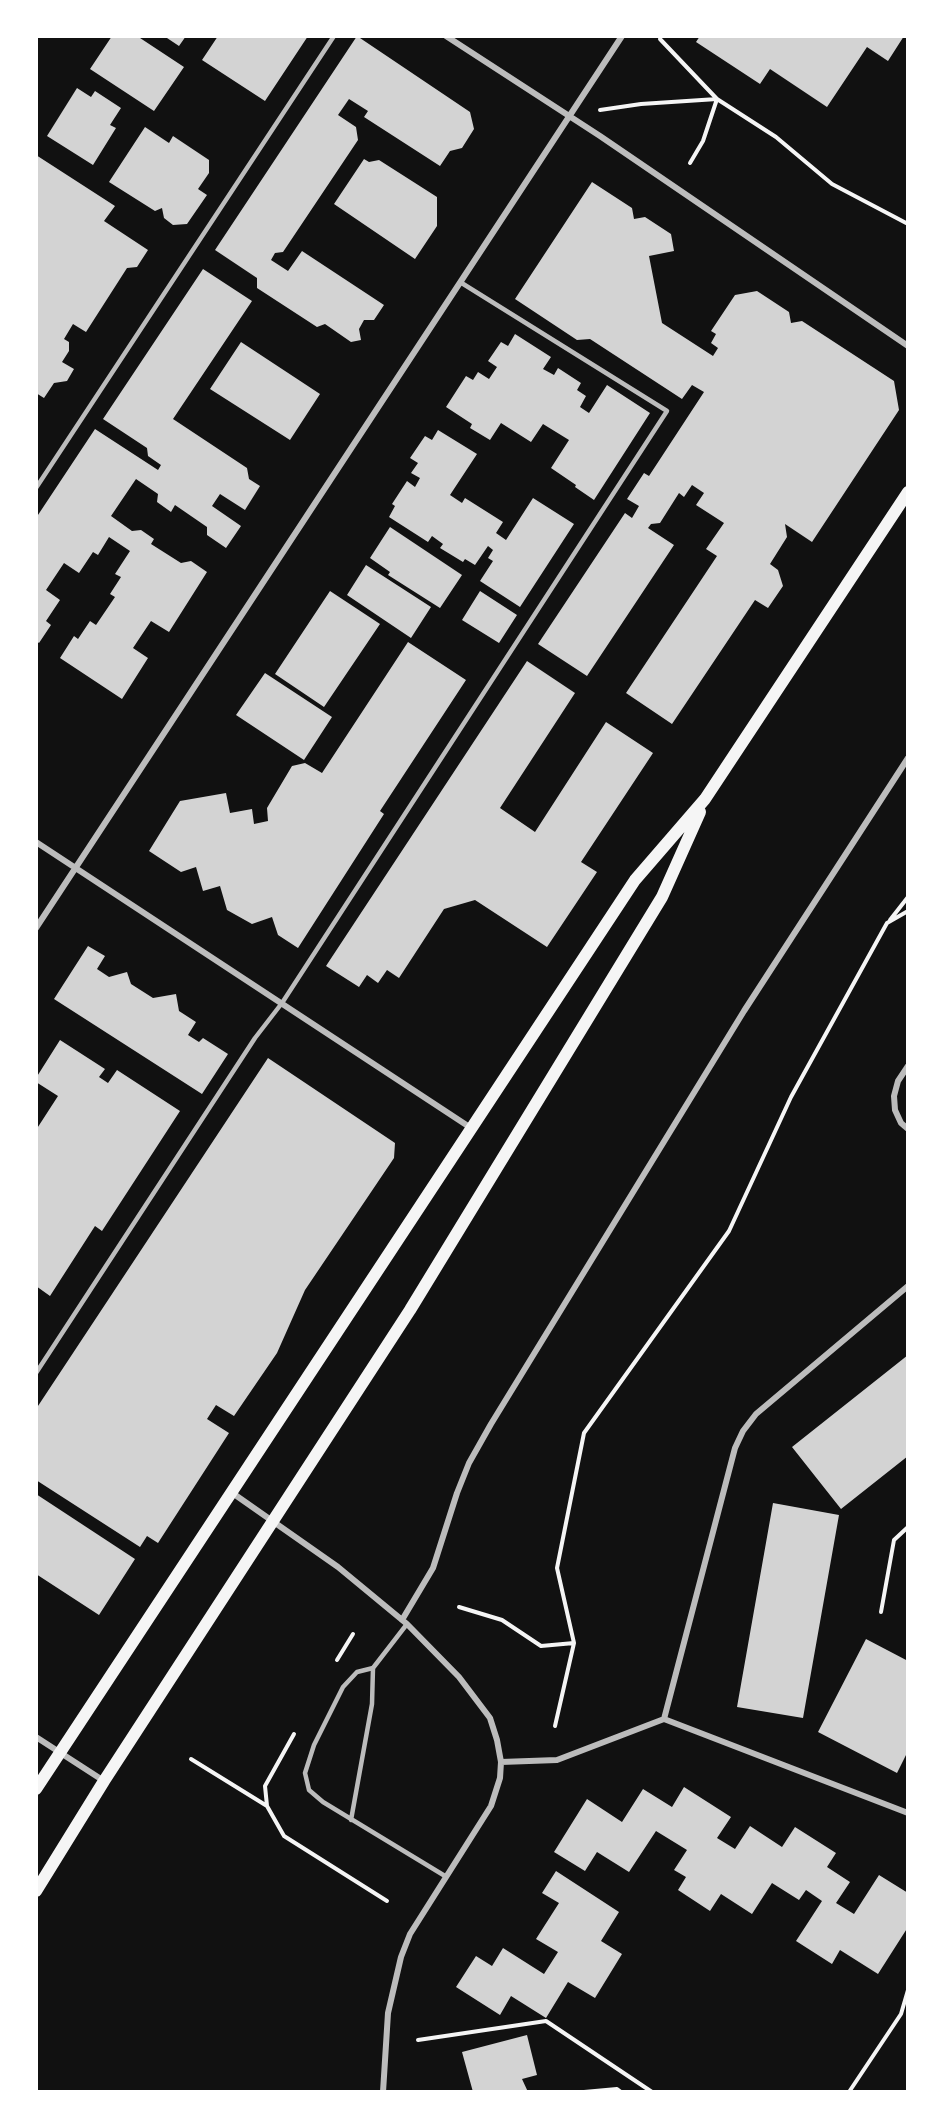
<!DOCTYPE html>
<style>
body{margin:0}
#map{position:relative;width:944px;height:2128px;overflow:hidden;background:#111;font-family:"Asap Condensed",sans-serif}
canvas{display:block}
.frame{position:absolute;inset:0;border:38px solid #fff;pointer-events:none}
</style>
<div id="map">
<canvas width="944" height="2128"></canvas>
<div class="frame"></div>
</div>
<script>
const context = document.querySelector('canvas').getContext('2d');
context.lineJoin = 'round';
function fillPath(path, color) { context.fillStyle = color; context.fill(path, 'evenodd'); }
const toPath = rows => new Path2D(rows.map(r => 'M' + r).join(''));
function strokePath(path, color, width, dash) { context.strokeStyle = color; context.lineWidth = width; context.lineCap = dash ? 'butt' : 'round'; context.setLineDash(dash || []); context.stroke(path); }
fillPath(toPath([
 [112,36,137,36,184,67,154,111,90,69],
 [164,36,186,36,179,46],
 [218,36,308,36,265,101,202,60],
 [357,36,470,112,474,129,462,148,450,151,440,166,364,117,368,111,349,99,338,115,356,127,358,140,283,252,275,253,271,260,288,271,302,251,384,305,374,320,364,320,359,329,361,340,351,342,325,324,317,327,257,288,257,278,215,250],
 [700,36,904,36,888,61,867,47,827,107,770,69,760,84,696,42],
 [77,88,91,97,95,91,121,108,110,125,116,128,93,165,47,136],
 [145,127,169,143,173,136,209,160,209,173,198,189,207,195,187,224,173,225,164,218,162,208,155,211,109,182],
 [36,155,115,206,104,221,148,250,137,267,127,268,86,332,73,324,64,339,69,342,69,351,62,362,74,369,67,381,54,383,44,398,36,393],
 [364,159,369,162,379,160,437,197,437,226,415,259,334,204],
 [592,182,632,208,634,219,645,217,671,234,674,251,649,256,662,323,713,356,718,348,711,343,716,334,711,331,735,295,757,291,789,312,791,323,802,321,894,381,899,410,812,542,785,524,787,537,770,564,778,570,783,586,768,608,755,600,672,724,626,693,717,556,706,549,724,523,696,505,704,493,692,485,684,497,679,493,660,523,651,524,648,528,674,545,587,676,538,644,625,513,632,518,639,506,627,499,644,473,649,476,704,392,692,385,682,399,590,339,577,340,515,299],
 [203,269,252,301,173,419,247,468,249,479,260,486,245,510,220,494,212,506,241,526,226,548,207,535,207,527,175,505,171,512,157,502,158,494,136,479,111,516,132,531,141,530,154,539,151,544,181,563,191,561,207,572,169,632,151,621,133,648,148,658,122,699,60,658,74,636,78,639,90,621,96,625,115,597,110,594,121,577,115,574,130,551,109,537,98,555,93,552,79,573,64,563,46,590,60,600,46,621,51,625,39,643,36,641,36,518,95,429,158,470,161,465,148,456,147,448,103,419],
 [515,334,551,357,543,369,554,375,558,368,581,383,577,390,586,396,580,407,589,413,607,385,650,413,594,500,575,487,576,485,551,468,569,440,543,424,531,442,501,423,490,440,470,428,472,424,446,407,466,376,473,380,478,372,489,379,497,367,488,361,501,342,508,346],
 [241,342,320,394,290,440,210,389],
 [438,430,477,454,450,495,462,503,465,498,503,522,496,533,506,540,533,498,574,524,520,607,480,581,493,561,488,558,493,550,488,546,475,565,465,559,463,562,440,548,443,544,432,536,428,542,389,517,395,506,392,504,407,481,415,487,420,478,411,473,418,463,410,458,425,436,432,440],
 [390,527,462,575,440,608,388,575,390,572,370,558],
 [366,565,431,607,411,638,347,595],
 [330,591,380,624,324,707,275,674],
 [480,591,517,615,499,643,462,620],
 [408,642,466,680,380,811,384,814,298,948,278,935,272,917,252,924,227,910,220,886,203,891,196,867,181,872,149,851,180,801,226,793,230,813,252,809,254,824,268,821,267,808,292,766,305,763,322,773],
 [527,661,575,693,500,808,535,832,606,722,653,753,581,862,597,872,547,947,475,900,444,909,399,978,387,970,378,983,367,975,359,987,326,966],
 [265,673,332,717,304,760,236,715],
 [88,946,105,956,97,969,109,977,127,972,131,984,153,998,176,994,179,1011,196,1022,188,1035,199,1042,203,1038,228,1054,202,1094,54,999],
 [60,1040,105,1069,99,1077,108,1083,117,1070,180,1111,102,1231,95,1226,50,1296,36,1286,36,1130,58,1096,36,1082,36,1078],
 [268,1058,395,1143,394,1158,305,1290,277,1353,234,1416,216,1405,207,1419,229,1433,158,1543,147,1536,140,1547,36,1480,36,1409],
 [908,1355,908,1456,841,1509,792,1447],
 [36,1494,135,1559,99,1615,36,1574],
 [773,1503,839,1515,803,1718,737,1707],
 [866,1639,908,1661,908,1751,897,1773,818,1732],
 [684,1787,731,1817,717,1838,735,1849,750,1826,782,1847,795,1827,836,1853,827,1867,850,1882,836,1903,854,1914,879,1875,908,1893,908,1927,878,1974,840,1950,832,1964,796,1941,822,1901,806,1890,799,1900,772,1883,752,1914,721,1894,710,1911,678,1890,686,1877,674,1870,687,1850,656,1831,629,1872,597,1852,585,1871,554,1852,587,1799,622,1822,643,1789,672,1807],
 [556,1871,619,1912,601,1941,622,1954,595,1998,568,1982,546,2018,511,1996,500,2015,456,1987,476,1956,492,1966,503,1948,544,1974,558,1952,536,1939,559,1903,542,1893],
 [527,2035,537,2075,522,2079,528,2092,473,2092,462,2052]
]), '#d3d3d3');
strokePath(toPath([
 [660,39,717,99,703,141,690,163],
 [600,110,641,104,717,99,776,137,832,184,908,224],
 [890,920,908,897],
 [459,1607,502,1620,541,1646,574,1643],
 [881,1612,894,1540,908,1527],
 [337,1660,353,1634],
 [555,1726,574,1643,557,1568,584,1433,729,1231,791,1097,887,923,908,911],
 [294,1734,265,1786,267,1806,284,1836,387,1901],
 [191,1759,267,1806],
 [418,2040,546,2021,652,2092],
 [584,2092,617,2089,621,2092],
 [849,2092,901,2014,908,1990]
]), '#f5f5f5', 4);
strokePath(toPath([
 [36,488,334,36],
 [36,1373,255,1038,282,1003,667,411,460,282],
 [407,1624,373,1668,357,1672,343,1687,314,1745,305,1773,309,1790,323,1802,445,1876],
 [351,1820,372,1704,373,1668]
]), '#bcbcbc', 4.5);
strokePath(toPath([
 [446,36,600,136,908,346],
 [36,842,471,1128],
 [36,928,622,36],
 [908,1066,898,1081,894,1096,895,1110,901,1123,908,1129],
 [231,1492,338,1567,407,1624,459,1677,490,1718,497,1740,501,1762,500,1778,491,1806,410,1934,401,1957,388,2013,383,2092],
 [402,1620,433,1568,457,1493,469,1463,491,1424,744,1011,908,758],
 [664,1719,735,1448,743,1431,756,1414,908,1286],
 [36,1737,104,1781],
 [501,1762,557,1760,664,1719,908,1813]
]), '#bcbcbc', 6);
strokePath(toPath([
 [36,1789,635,880,705,799,908,492],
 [36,1891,104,1781,410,1310,662,897,700,812]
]), '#f5f5f5', 12);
</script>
